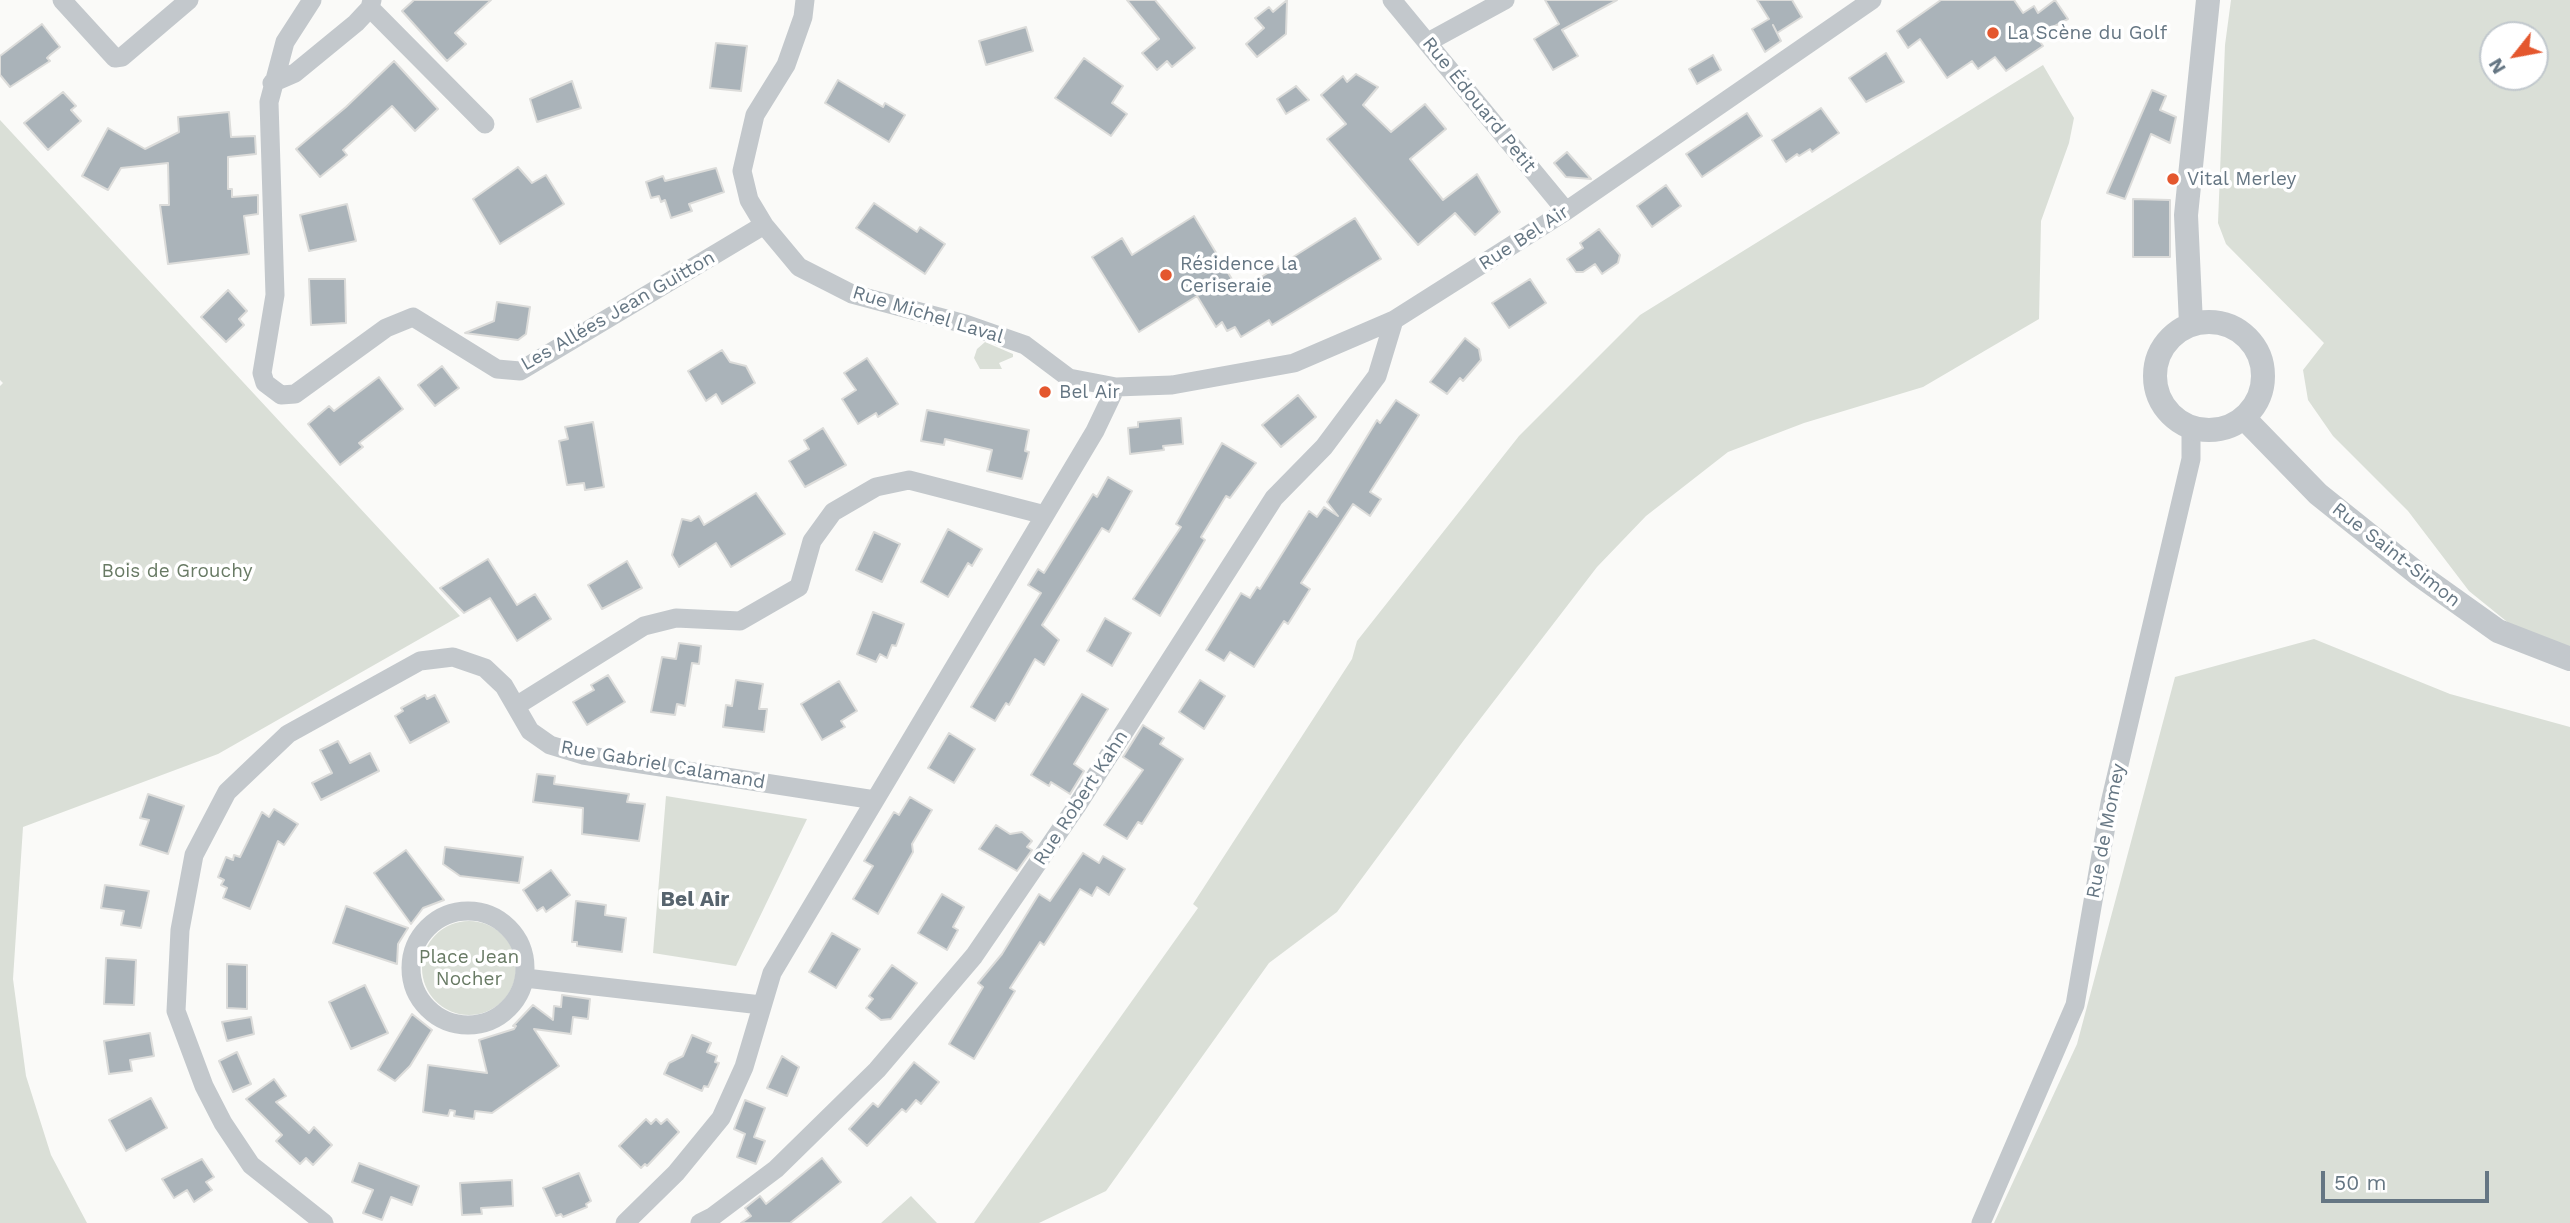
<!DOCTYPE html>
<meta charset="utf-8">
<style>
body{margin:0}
#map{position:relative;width:2570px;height:1223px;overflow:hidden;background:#fafaf8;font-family:"Work Sans",sans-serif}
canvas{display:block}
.north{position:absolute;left:2479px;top:21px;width:70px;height:70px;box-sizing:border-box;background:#fff;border:2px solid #c1c8cd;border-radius:50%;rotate:239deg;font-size:19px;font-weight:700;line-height:28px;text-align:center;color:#657683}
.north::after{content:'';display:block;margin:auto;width:24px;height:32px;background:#e4572e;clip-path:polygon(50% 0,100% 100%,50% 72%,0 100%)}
.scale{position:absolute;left:2321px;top:1171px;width:168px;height:32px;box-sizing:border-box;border:4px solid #657683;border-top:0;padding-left:9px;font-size:21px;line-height:24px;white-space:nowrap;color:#657683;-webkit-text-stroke:5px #fff;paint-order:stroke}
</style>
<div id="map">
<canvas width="2570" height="1223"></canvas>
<div class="north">N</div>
<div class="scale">50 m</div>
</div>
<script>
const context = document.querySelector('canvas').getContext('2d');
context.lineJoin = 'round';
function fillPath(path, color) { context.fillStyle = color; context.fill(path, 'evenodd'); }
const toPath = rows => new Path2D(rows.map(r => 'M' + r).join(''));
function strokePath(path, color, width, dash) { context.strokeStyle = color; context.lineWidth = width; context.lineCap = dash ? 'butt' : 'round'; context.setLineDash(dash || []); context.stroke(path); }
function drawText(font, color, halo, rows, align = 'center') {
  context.font = font + ' "Work Sans",sans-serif'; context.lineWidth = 7; context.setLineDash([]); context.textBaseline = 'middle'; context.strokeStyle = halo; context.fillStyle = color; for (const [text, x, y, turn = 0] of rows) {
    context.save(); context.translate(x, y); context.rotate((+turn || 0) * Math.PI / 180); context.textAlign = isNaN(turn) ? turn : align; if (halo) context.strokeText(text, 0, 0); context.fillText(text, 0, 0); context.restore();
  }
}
fillPath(toPath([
 [2231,0,2570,0,2570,648,2537,646,2469,591,2408,511,2333,436,2308,400,2303,370,2324,343,2226,244,2218,223,2225,45],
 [2493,35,2535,35,2535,77,2493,77],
 [2043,65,2074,118,2069,143,2041,221,2039,319,1923,387,1804,423,1728,452,1646,516,1597,567,1464,740,1337,912,1269,963,1106,1191,1039,1223,974,1223,1198,908,1193,904,1352,659,1357,641,1519,436,1640,315],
 [0,120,460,616,218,754,23,827,13,979,26,1076,51,1155,87,1223,0,1223,0,386,3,383,0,380],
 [985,342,1013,354,1013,357,999,363,1002,369,980,369,974,358,977,349],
 [2314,639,2450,694,2570,727,2570,1223,1994,1223,2077,1044,2175,677],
 [666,796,807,819,736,966,653,953],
 '422 968a47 47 0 1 1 94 0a47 47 0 1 1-94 0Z',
 [911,1196,937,1223,881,1223]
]), '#dadfd7');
const building = toPath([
 [414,0,491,0,455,33,466,44,447,61,402,11,414,0],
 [1127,0,1155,0,1195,48,1172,67,1167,61,1157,70,1142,53,1159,39,1127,0],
 [1287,0,1286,34,1257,57,1246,44,1264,28,1255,18,1269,7,1273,12,1287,0],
 [1545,0,1617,0,1562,30,1578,56,1553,70,1534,39,1559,24,1545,0],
 [1757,0,1792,0,1802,17,1777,33,1773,25,1781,41,1765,52,1752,29,1769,19,1757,0],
 [1941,0,2014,0,2023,13,2034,6,2038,13,2055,0,2068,19,2036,36,2043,46,2006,71,1995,57,1978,69,1972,61,1947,78,1920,39,1908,48,1897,31,1941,0],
 [42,24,60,47,50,55,47,58,50,61,10,87,0,75,0,56,42,24],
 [1026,27,1033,51,986,65,979,41,1026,27],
 [716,43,747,46,741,91,710,88,716,43],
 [1886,53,1904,82,1866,102,1849,78,1886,53],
 [1713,55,1721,70,1697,84,1689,69,1713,55],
 [1084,58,1123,86,1112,103,1127,114,1111,136,1055,98,1084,58],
 [394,61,438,109,415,131,392,106,343,150,347,155,320,177,296,149,346,107,394,61],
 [1356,74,1378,87,1363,105,1391,132,1425,104,1446,129,1410,159,1443,200,1477,174,1500,212,1475,235,1455,213,1418,245,1327,139,1346,124,1321,95,1343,76,1347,82,1356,74],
 [838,80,883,107,885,103,905,115,889,142,825,103,838,80],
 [572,81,581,108,537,122,530,99,572,81],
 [1296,86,1309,100,1286,114,1277,99,1296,86],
 [2152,90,2166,96,2160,110,2176,117,2170,143,2151,134,2125,199,2107,193,2152,90],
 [63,92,76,106,71,110,81,121,48,150,24,123,63,92],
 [1821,108,1839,133,1812,152,1810,149,1799,156,1797,154,1786,162,1772,140,1821,108],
 [229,112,231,137,255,136,256,154,228,157,228,189,232,189,232,197,258,195,258,214,244,216,249,254,168,264,160,205,169,205,168,163,121,168,108,190,82,176,108,128,145,149,179,132,178,117,229,112],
 [1747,113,1762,136,1702,177,1686,154,1747,113],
 [1567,152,1591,179,1566,177,1554,163,1567,152],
 [518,167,532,183,546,175,564,204,500,244,473,199,518,167],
 [716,168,724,192,689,204,692,211,671,218,665,200,661,202,659,196,651,198,646,182,663,176,665,181,716,168],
 [1666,185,1681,206,1652,227,1637,206,1666,185],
 [2133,199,2170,200,2170,257,2133,257,2133,199],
 [874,203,917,232,920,227,945,244,925,274,856,228,874,203],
 [347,204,356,241,309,251,300,215,347,204],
 [1194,216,1239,291,1355,218,1381,259,1272,325,1269,320,1241,337,1235,327,1227,331,1222,322,1216,327,1197,296,1139,332,1092,257,1122,238,1132,255,1194,216],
 [1599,229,1620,255,1618,263,1602,274,1595,264,1583,272,1576,272,1567,259,1583,248,1580,243,1599,229],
 [309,279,345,279,346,323,311,325,309,279],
 [1530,279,1546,303,1509,328,1492,303,1530,279],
 [228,290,247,311,239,319,244,325,226,342,201,317,228,290],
 [497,302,530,307,526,334,518,340,465,333,494,321,497,302],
 [1465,338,1479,349,1481,360,1463,381,1460,378,1447,394,1430,382,1465,338],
 [722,350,730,362,746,366,755,383,722,404,716,394,706,401,688,371,722,350],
 [867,358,898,404,878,417,876,413,858,424,842,399,856,390,844,373,867,358],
 [442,366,459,388,435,406,418,385,442,366],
 [379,377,403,409,359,443,363,447,340,465,308,424,329,406,334,411,379,377],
 [1298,395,1316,417,1281,447,1262,425,1298,395],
 [1396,400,1419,415,1370,492,1381,499,1370,516,1353,504,1301,583,1310,589,1288,624,1284,621,1254,667,1230,652,1224,661,1206,650,1241,593,1250,598,1257,587,1260,589,1309,511,1317,517,1324,507,1338,516,1327,502,1377,420,1380,423,1396,400],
 [927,410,1029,430,1025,451,1029,452,1022,479,987,471,992,450,945,439,944,445,921,441,927,410],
 [1181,418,1183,444,1163,446,1164,450,1130,454,1128,428,1138,427,1138,422,1181,418],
 [593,422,604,487,585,490,584,483,567,485,559,441,568,439,565,427,593,422],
 [823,428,846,465,805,487,789,461,809,449,804,440,823,428],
 [1222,443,1256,463,1230,498,1226,496,1201,537,1205,540,1160,616,1133,599,1181,527,1176,524,1222,443],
 [1108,477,1132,491,1109,532,1102,528,1042,625,1059,640,1044,665,1035,659,1009,705,1006,703,995,721,971,707,1041,593,1028,585,1038,569,1044,573,1093,494,1097,497,1108,477],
 [756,493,785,534,731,567,716,543,679,567,672,555,682,519,691,521,699,516,704,525,756,493],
 [948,529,982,549,972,566,968,563,948,597,921,582,948,529],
 [874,532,900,544,882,582,856,570,874,532],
 [488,559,517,605,535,594,551,619,517,641,490,598,464,613,440,588,488,559],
 [627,561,642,588,602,609,588,585,627,561],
 [873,612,904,624,896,646,892,645,887,658,880,654,876,662,857,654,873,612],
 [1105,618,1131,633,1112,666,1087,651,1105,618],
 [679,643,701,646,699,664,692,663,685,706,677,704,675,715,651,712,662,657,676,659,679,643],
 [608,675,625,702,587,725,573,702,594,690,591,685,608,675],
 [736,680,763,684,759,709,767,709,764,732,723,727,726,705,732,706,736,680],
 [1200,680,1225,696,1204,729,1179,712,1200,680],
 [839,681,857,711,841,721,845,727,822,740,801,704,839,681],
 [1082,694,1108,709,1074,764,1084,771,1070,794,1051,782,1049,786,1031,775,1082,694],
 [425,695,427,699,435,695,449,722,410,743,395,716,403,711,401,708,425,695],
 [1143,725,1164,738,1160,744,1183,759,1142,824,1138,822,1127,839,1104,825,1143,770,1123,757,1143,725],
 [949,733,975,749,954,783,928,768,949,733],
 [338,741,350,763,370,753,379,771,321,800,312,783,332,773,320,750,338,741],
 [537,774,555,776,554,784,629,794,627,802,645,804,639,841,582,834,583,808,533,802,537,774],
 [148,794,184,806,168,854,140,845,149,820,140,818,148,794],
 [910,797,932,810,912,844,913,852,878,914,853,899,873,866,864,861,894,812,899,815,910,797],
 [274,809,298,824,284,845,278,841,250,909,223,898,227,888,221,885,224,880,218,877,226,857,233,860,234,855,240,857,262,812,269,817,274,809],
 [996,825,1010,834,1022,832,1032,841,1027,847,1032,850,1017,871,979,849,996,825],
 [445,847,523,857,519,883,460,876,443,864,445,847],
 [406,850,444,900,423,908,411,924,374,873,406,850],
 [1083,853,1099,863,1103,856,1125,869,1109,895,1097,887,1092,896,1080,889,1044,945,1040,942,1010,988,1015,991,974,1059,949,1044,983,987,978,983,1002,954,1039,894,1050,901,1083,853],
 [551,870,570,895,546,912,543,907,537,911,523,890,551,870],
 [105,885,149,891,141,928,121,925,124,911,101,908,105,885],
 [942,894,964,907,953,927,958,930,947,950,918,933,942,894],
 [576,901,606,905,605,915,626,918,622,952,577,946,577,942,572,942,576,901],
 [346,906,408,928,398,944,397,964,333,943,346,906],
 [832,933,860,949,836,988,809,972,832,933],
 [106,958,136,960,134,1005,104,1004,106,958],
 [227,964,247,965,247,1009,227,1008,227,964],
 [892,965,917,983,891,1019,881,1020,866,1008,873,999,869,996,892,965],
 [365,985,388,1033,351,1049,329,1002,365,985],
 [562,995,590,999,588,1019,573,1017,571,1034,534,1029,559,1066,492,1113,475,1111,474,1119,454,1116,455,1111,450,1110,448,1116,423,1112,428,1065,487,1073,479,1040,514,1029,516,1026,513,1026,533,1005,553,1020,554,1006,561,1007,562,995],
 [412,1014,432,1030,410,1066,395,1081,378,1070,412,1014],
 [251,1017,254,1034,227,1041,222,1022,251,1017],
 [150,1033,154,1056,130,1060,132,1071,109,1074,104,1041,150,1033],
 [692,1035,711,1043,707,1052,717,1056,715,1062,719,1063,708,1087,704,1086,702,1091,664,1074,669,1063,683,1056,692,1035],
 [237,1052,251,1084,233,1092,219,1061,237,1052],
 [782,1056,799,1067,787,1096,767,1088,782,1056],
 [914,1062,939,1082,921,1104,916,1100,906,1112,902,1109,867,1146,849,1129,873,1103,878,1107,914,1062],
 [274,1079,286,1096,276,1102,309,1133,314,1127,332,1145,313,1165,306,1158,300,1164,276,1141,282,1135,246,1099,274,1079],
 [151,1098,167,1128,126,1151,109,1120,151,1098],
 [745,1100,765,1108,754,1137,765,1141,756,1164,737,1157,745,1134,734,1129,745,1100],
 [646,1119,651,1124,656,1119,661,1124,667,1119,679,1132,647,1166,645,1164,641,1168,619,1146,646,1119],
 [822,1158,841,1182,804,1212,790,1223,741,1223,751,1216,745,1208,760,1196,766,1204,822,1158],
 [202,1159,214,1177,206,1182,212,1190,194,1202,187,1190,174,1198,162,1179,202,1159],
 [359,1163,419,1186,412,1205,391,1197,382,1220,363,1213,373,1190,352,1182,359,1163],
 [579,1173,591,1201,586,1204,587,1207,563,1217,561,1214,556,1216,543,1188,579,1173],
 [512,1180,513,1206,481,1208,482,1214,462,1215,460,1183,512,1180]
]);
fillPath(building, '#aab3b9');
strokePath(building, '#dcdcda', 2);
strokePath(toPath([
 [62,0,115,58,122,57,189,0],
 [312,0,285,42,269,102,275,295,262,373,265,383,281,395,295,394,386,328,413,317,497,369,520,371,764,225],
 [805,0,803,17,786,65,755,115,742,171,749,200,764,225,799,267,852,294,965,324,1025,345,1069,378,1116,387,1172,385,1294,363,1394,320,1566,211,1872,0],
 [1392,0,1566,211],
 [370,8,485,124],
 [1428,42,1505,0],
 [272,83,295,73,356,23,370,8,372,0],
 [516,706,644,626,676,618,740,621,799,587,812,541,833,512,876,487,909,480,1045,515],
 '411 968a57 57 0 1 1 114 0a57 57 0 1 1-114 0Z',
 [525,978,761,1005],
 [324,1223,251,1165,223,1123,204,1086,176,1011,180,930,194,855,227,792,288,734,420,661,453,657,485,668,504,686,530,731,550,745,583,755,875,800],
 [625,1223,676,1173,721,1118,744,1067,772,973,1095,431,1116,387],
 [700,1223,712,1217,776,1169,877,1070,974,956,1076,807,1274,498,1324,447,1377,376,1394,320],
 [1981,1223,2075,1005,2110,803,2191,459,2191,427]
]), '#c3c8cc', 19);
strokePath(toPath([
 '2155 376a54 54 0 1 1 108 0a54 54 0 1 1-108 0Z',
 [2191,324,2186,215,2208,0],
 [2244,418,2318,494,2418,574,2498,631,2570,659]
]), '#c3c8cc', 24);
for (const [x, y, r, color] of [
 [1993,33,7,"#e4572e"],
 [2173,179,7,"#e4572e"],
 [1166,275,7,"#e4572e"],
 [1045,392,7,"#e4572e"]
]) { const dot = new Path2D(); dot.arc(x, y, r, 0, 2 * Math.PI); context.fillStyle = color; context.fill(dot); strokePath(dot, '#fff', 2.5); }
drawText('19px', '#657683', '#fff', [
 ["La Scène du Golf",2007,33],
 ["Vital Merley",2187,179],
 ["Résidence la",1180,264],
 ["Ceriseraie",1180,286],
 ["Bel Air",1059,392]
], 'left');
drawText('19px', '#657683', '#fff', [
 ["Rue Édouard Petit",1479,105,51],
 ["Rue Bel Air",1524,238,-33],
 ["Les Allées Jean Guitton",618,311,-30],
 ["Rue Michel Laval",928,315,17],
 ["Rue Saint-Simon",2396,555,38],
 ["Rue Gabriel Calamand",663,765,10],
 ["Rue Robert Kahn",1081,798,-57],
 ["Rue de Momey",2106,831,-79]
]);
drawText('19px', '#687a64', '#fff', [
 ["Bois de Grouchy",177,571],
 ["Place Jean",469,957],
 ["Nocher",469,979]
]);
drawText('bold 21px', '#57646e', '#fff', [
 ["Bel Air",695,900]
]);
</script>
